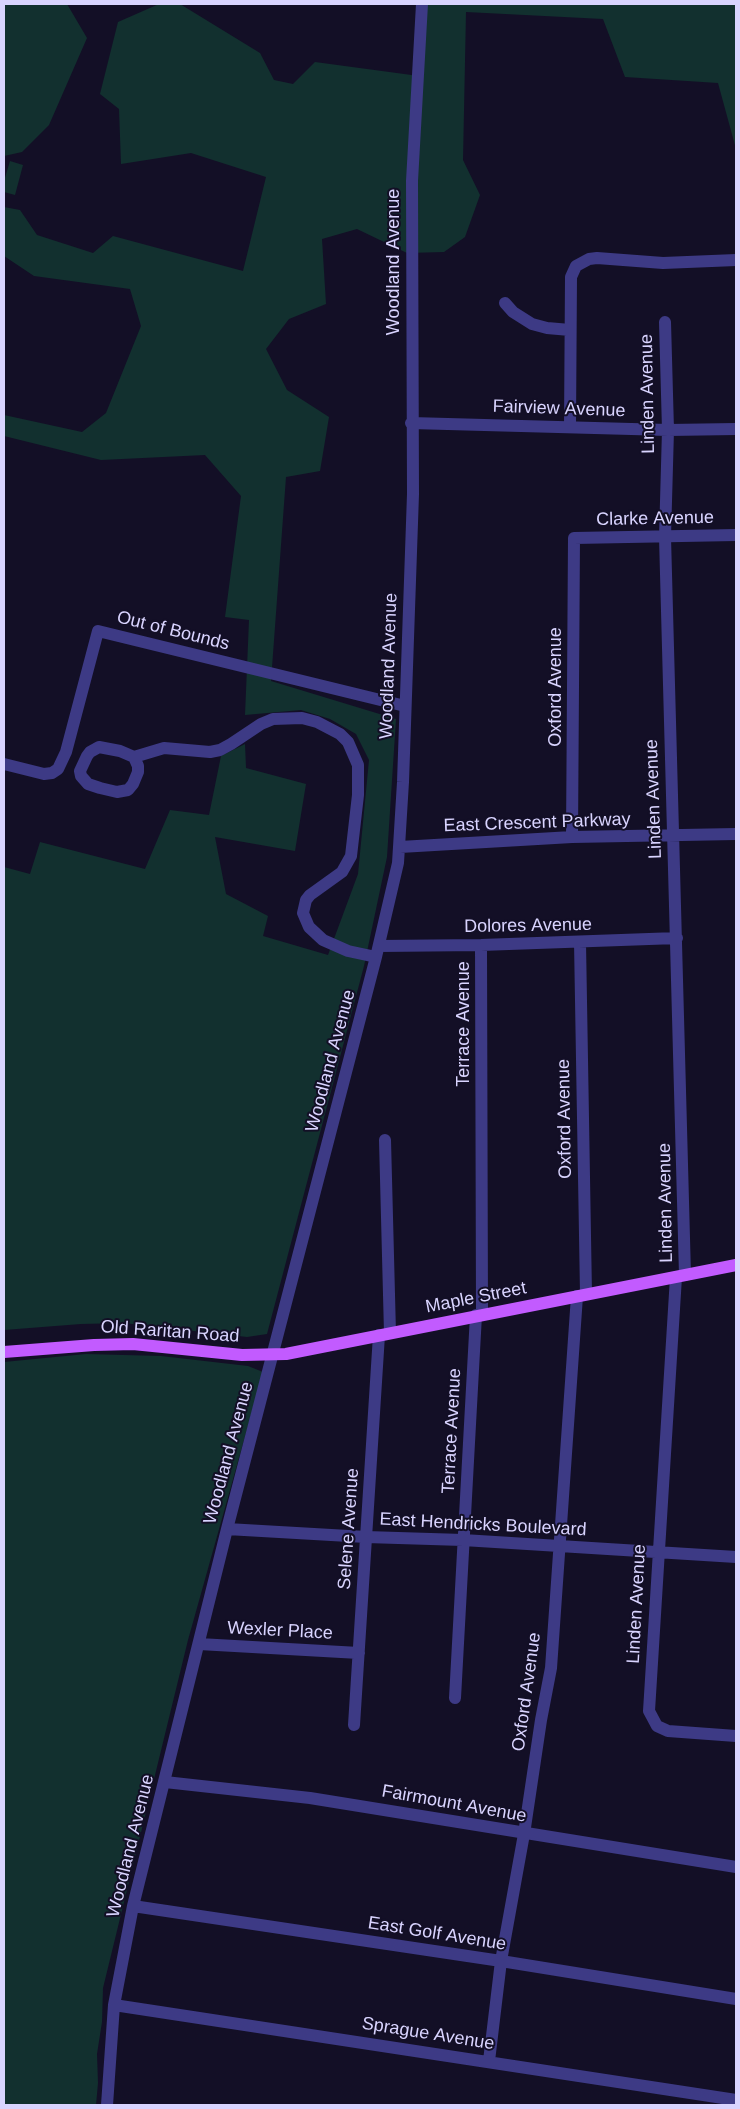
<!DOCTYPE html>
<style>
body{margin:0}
#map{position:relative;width:740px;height:2109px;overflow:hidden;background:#130f26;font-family:Helvetica,sans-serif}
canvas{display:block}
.frame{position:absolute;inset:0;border:5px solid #d9d4ff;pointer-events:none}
</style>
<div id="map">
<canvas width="740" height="2109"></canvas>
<div class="frame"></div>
</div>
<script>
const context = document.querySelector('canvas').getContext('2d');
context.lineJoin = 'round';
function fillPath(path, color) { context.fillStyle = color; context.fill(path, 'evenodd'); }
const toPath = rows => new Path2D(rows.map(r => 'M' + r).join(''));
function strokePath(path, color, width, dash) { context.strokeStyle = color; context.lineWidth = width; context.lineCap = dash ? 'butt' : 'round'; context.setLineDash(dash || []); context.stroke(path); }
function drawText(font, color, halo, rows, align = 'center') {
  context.font = font + ' Helvetica,sans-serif'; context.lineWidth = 4; context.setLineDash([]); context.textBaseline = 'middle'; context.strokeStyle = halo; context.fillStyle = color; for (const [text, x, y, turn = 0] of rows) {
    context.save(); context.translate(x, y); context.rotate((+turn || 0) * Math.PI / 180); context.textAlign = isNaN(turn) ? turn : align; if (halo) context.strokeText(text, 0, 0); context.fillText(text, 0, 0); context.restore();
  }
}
fillPath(toPath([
 [4,4,67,4,87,38,49,125,22,152,4,156],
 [159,4,180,4,260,53,274,80,293,84,315,62,419,76,424,4,736,4,736,149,718,83,625,77,603,19,466,12,463,160,480,195,465,237,444,252,407,253,357,229,322,239,326,304,289,319,266,349,287,390,329,417,320,471,286,477,271,681,396,719,387,857,364,966,267,1334,247,1337,123,1323,81,1324,4,1330,4,867,30,874,40,842,145,869,170,810,209,815,221,756,245,744,246,768,306,784,295,851,215,837,226,894,268,916,263,936,328,955,358,874,369,760,356,734,330,719,301,710,245,715,249,620,225,617,241,496,205,455,101,460,4,436,4,415,82,432,106,413,141,326,130,289,34,276,4,256,4,207,20,210,37,235,93,253,113,236,243,271,266,177,191,153,121,164,119,109,100,94,118,22],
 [10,161,23,165,15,195,4,192,4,181],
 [86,1354,161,1356,248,1366,263,1372,188,1640,103,1988,102,2022,97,2054,98,2083,96,2105,4,2105,4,1362]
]), '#12302f');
strokePath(toPath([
 [505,303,513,312,532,324,547,328,570,330],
 [665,322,668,430,665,537,685,1275],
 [411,423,668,430,736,429],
 [570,426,571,277,576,266,589,259,597,258,663,263,736,260],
 [134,757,138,766,138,772,133,784,128,790,117,792,100,788,88,784,81,776,80,771,87,756,90,752,99,747,120,751,134,757,164,748,210,752,220,750,231,744,261,724,273,719,302,718,317,722,340,734,348,742,358,765,358,795,351,856,342,872,310,895,306,900,303,913,309,927,323,940,348,951,376,957],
 [4,764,44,774,52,773,58,769,66,752,98,631,405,706],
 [572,837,574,538,736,535],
 [400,847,572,837,736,834],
 [580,942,586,1294],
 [481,945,482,1314],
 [379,946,481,945,677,938],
 [385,1140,390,1333],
 [676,1277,649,1711,657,1726,668,1731,736,1736],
 [227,1529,366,1537,463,1540,736,1557],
 [199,1644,359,1653],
 [455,1698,476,1315],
 [354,1725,379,1335],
 [165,1782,310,1798,736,1867],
 [133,1906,501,1961,736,1999],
 [114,2005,736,2100],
 [489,2061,501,1961,524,1834,541,1720,551,1668,577,1296],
 [107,2105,114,2005,133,1906,227,1529,376,957,398,863,403,782,413,494,412,181,422,4]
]), '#3d3a85', 12);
strokePath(toPath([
 [4,1352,94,1345,133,1344,242,1355,286,1354,736,1265]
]), '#c25bff', 12);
drawText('18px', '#d9d4ff', '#130f26', [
 ["Woodland Avenue",394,262,-90],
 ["Linden Avenue",648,394,-91],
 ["Fairview Avenue",559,409,2],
 ["Clarke Avenue",655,519,-1],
 ["Out of Bounds",173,631,14],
 ["Woodland Avenue",389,666,-88],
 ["Oxford Avenue",556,687,-90],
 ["Linden Avenue",654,799,-92],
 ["East Crescent Parkway",537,823,-2],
 ["Dolores Avenue",528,926,-1],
 ["Terrace Avenue",464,1024,-90],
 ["Woodland Avenue",331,1061,-75],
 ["Oxford Avenue",565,1119,-91],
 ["Linden Avenue",666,1203,-91],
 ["Maple Street",476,1298,-11],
 ["Old Raritan Road",170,1332,4],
 ["Terrace Avenue",452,1431,-87],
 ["Woodland Avenue",229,1453,-75],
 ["East Hendricks Boulevard",483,1525,3],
 ["Selene Avenue",349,1529,-86],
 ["Linden Avenue",637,1604,-87],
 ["Wexler Place",280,1631,3],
 ["Oxford Avenue",527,1692,-82],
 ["Fairmount Avenue",454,1804,10],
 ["Woodland Avenue",131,1846,-76],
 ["East Golf Avenue",437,1934,9],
 ["Sprague Avenue",428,2034,9]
]);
</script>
